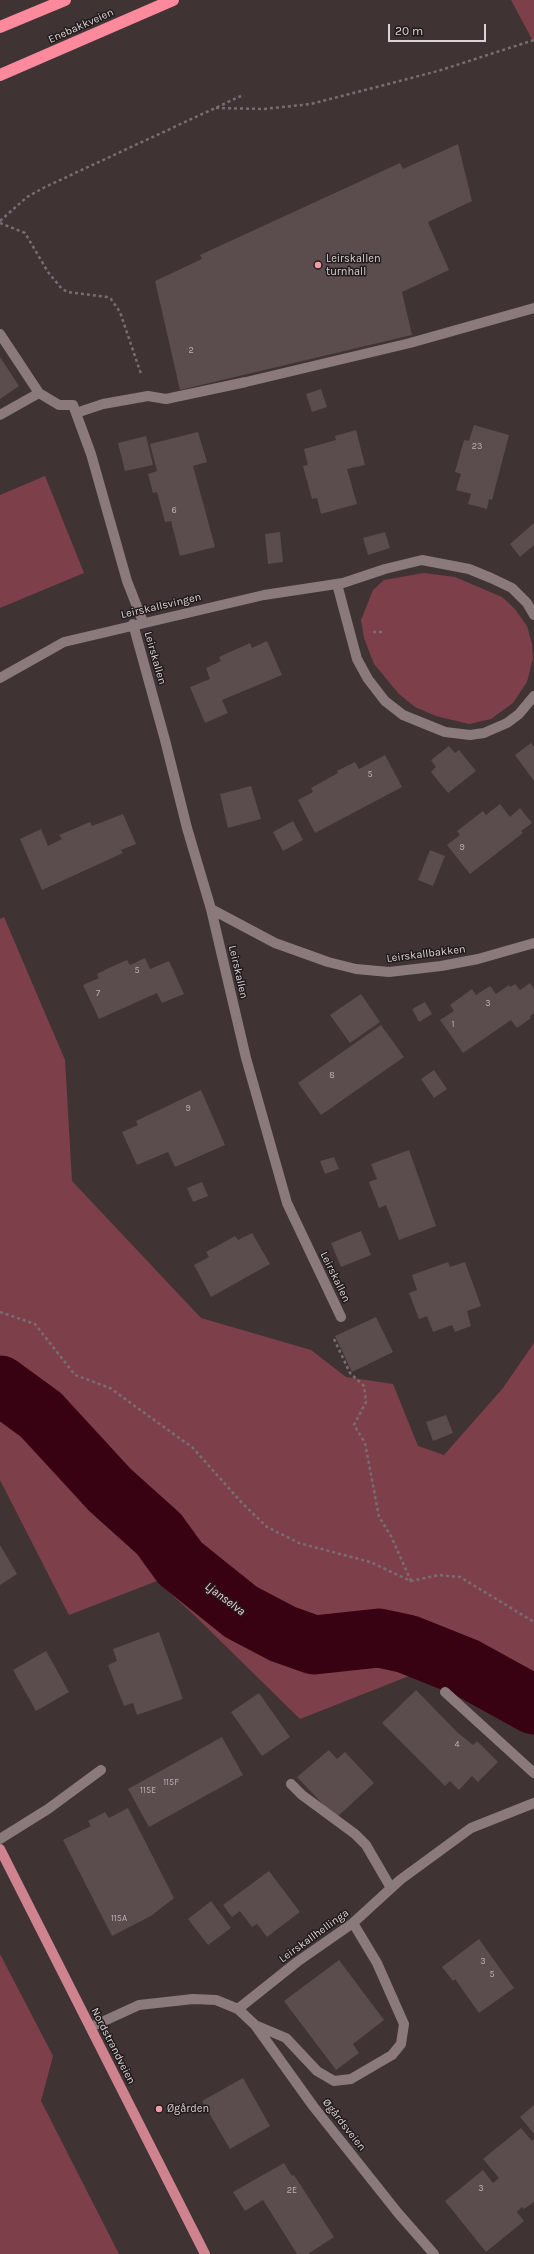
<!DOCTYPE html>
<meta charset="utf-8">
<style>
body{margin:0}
#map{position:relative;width:534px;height:2254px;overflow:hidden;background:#403334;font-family:Karla,sans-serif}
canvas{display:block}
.scale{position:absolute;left:388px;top:24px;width:98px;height:18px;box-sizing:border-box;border:2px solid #dcd3d4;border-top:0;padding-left:5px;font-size:12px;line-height:14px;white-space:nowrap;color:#dcd3d4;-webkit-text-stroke:3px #221c1d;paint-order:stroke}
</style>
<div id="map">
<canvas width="534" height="2254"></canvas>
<div class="scale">20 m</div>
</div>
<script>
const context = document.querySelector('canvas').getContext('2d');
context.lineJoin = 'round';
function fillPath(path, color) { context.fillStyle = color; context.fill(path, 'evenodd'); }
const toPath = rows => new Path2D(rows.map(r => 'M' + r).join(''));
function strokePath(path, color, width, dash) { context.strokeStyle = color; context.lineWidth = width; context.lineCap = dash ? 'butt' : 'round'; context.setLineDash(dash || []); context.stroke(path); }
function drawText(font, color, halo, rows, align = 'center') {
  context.font = font + ' Karla,sans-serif'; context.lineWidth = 3; context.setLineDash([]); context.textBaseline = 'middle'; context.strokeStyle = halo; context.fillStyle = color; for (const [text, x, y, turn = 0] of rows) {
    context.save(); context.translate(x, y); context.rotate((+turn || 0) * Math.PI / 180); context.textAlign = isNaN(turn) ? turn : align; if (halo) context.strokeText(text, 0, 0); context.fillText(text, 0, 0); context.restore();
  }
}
fillPath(toPath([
 [511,0,534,0,534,43],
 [45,476,84,573,0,608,0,495],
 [424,573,455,577,502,597,515,609,527,626,532,644,533,658,527,682,513,703,491,719,469,724,436,716,415,707,399,694,374,664,364,638,361,620,373,590,384,580],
 [4,917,65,1060,72,1181,201,1318,311,1350,346,1377,393,1384,418,1446,444,1455,503,1388,534,1343,534,1732,437,1665,300,1719,193,1614,157,1581,69,1615,0,1480,0,919],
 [0,1954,53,2056,41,2101,119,2254,0,2254]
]), '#7d404a');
strokePath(toPath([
 [0,1385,41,1415,110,1490,159,1534,180,1563,241,1612,283,1634,314,1645,379,1638,407,1644,467,1668,534,1705]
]), '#390212', 59);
fillPath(toPath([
 [458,144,472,201,428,222,449,270,402,292,412,335,180,390,155,281,202,259,200,255,400,163,403,169],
 [0,357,19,386,0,399],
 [321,389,327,407,312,412,306,394],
 [474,425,509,435,492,500,489,499,487,509,468,504,471,494,456,490,461,474,455,472,464,440,469,441],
 [356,430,365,465,347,469,357,504,321,514,317,498,312,499,303,466,308,465,304,449,336,440,335,436],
 [198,432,207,462,193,466,215,547,180,556,171,521,165,522,157,492,153,493,148,474,157,471,150,444],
 [146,436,153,465,125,471,118,443],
 [534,523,534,545,520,557,510,544],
 [280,532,283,562,268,564,265,534],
 [385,532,390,548,368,555,363,538],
 [267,641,282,675,222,700,228,713,205,723,190,687,210,679,206,668,221,661,219,657,250,643,252,648],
 [531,743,534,747,534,781,515,755],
 [449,746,455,753,459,750,476,771,448,793,431,772,436,767,431,760],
 [385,755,402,787,315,833,298,800,313,792,311,788,338,773,337,771,355,762,359,769],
 [251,786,261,819,228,828,220,794],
 [500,804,510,817,520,808,532,823,521,831,523,833,470,874,447,845,460,835,457,831,483,811,486,815],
 [123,814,136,844,121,850,123,853,42,890,20,839,41,829,48,846,62,839,59,835,90,822,92,826],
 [293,821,303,840,283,851,273,832],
 [430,850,445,856,433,886,418,880],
 [145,958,150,969,169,961,184,994,162,1003,157,993,99,1019,83,985,99,978,97,974,111,967,127,960,130,965],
 [530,983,534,989,534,1013,530,1016,531,1018,517,1028,511,1020,463,1053,440,1020,454,1011,450,1005,472,989,476,995,490,986,496,994,509,985,510,987,515,984,520,990],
 [361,994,380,1022,350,1043,330,1015],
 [425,1002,432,1014,419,1022,412,1009],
 [381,1025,404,1057,321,1115,298,1083],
 [434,1070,447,1089,434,1098,421,1079],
 [201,1090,225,1145,175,1167,168,1152,137,1165,122,1132,138,1125,136,1121],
 [409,1150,436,1226,399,1240,386,1205,379,1208,369,1182,377,1179,371,1164],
 [334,1157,339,1169,325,1174,320,1161],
 [202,1182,208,1196,193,1202,187,1188],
 [361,1231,371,1255,341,1267,331,1243],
 [252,1233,270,1264,211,1297,194,1265,209,1257,206,1252,221,1244,235,1236,238,1240],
 [448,1262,450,1267,465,1262,481,1306,467,1311,471,1326,455,1332,452,1325,433,1332,427,1316,419,1319,409,1293,417,1290,412,1275],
 [376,1317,393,1352,352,1372,335,1336],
 [446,1415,453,1433,433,1441,426,1422],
 [0,1545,17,1574,0,1585],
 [159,1632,183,1699,137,1715,133,1703,124,1706,108,1665,117,1661,113,1649],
 [46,1651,69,1692,36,1711,13,1670],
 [416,1690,457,1732,473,1745,477,1741,498,1762,478,1782,472,1776,459,1790,450,1781,445,1786,382,1723],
 [259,1693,290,1737,262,1756,231,1712],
 [222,1737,243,1775,149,1827,128,1789],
 [329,1750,337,1759,345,1752,374,1783,336,1818,297,1777],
 [128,1808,174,1898,151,1916,112,1936,63,1840,91,1826,88,1821,105,1812,109,1818],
 [269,1871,300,1912,267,1937,257,1924,252,1927,240,1911,232,1917,223,1905],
 [211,1901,231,1928,208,1945,188,1919],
 [479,1939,514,1988,479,2013,455,1979,453,1981,442,1967],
 [339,1960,384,2020,353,2044,359,2053,336,2070,284,2001],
 [243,2078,270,2126,230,2149,202,2101],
 [534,2105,534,2134,520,2117],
 [521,2128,532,2141,534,2139,534,2202,524,2209,522,2207,517,2212,524,2221,486,2252,445,2201,483,2170,493,2183,499,2178,483,2159],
 [284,2163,292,2176,294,2175,334,2237,308,2254,297,2254,263,2200,245,2211,233,2192]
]), '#5b4c4e');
strokePath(toPath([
 [216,108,264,109,311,104,438,71,534,40],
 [0,221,27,197,45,187,241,96],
 [0,223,25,233,48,272,62,289,68,292,107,297,111,299,120,312,141,374],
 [373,632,385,632],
 [0,1312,35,1324,75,1375,110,1388,193,1448,242,1503,267,1527,299,1543,370,1562,411,1581,439,1575,460,1577,534,1622],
 [334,1339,350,1373,364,1386,366,1402,354,1425,365,1443,379,1517,391,1536,411,1581]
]), '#796e6f', 2.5, [3, 3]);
strokePath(toPath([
 [0,334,39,393,59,405,73,405,91,454,127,581,143,622],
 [76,413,103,404,148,396,166,399,246,382,410,343,534,308],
 [0,415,39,393],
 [337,584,357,659,368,679,385,701,403,715,445,732,470,735,484,733,507,723,519,714,534,696],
 [133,624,165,740,187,828,211,909,246,1058,287,1203,341,1317],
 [0,678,64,642,264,595,343,583,385,569,422,560,469,569,491,578,512,588,527,603,534,615],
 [211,909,275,943,328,962,356,969,389,972,441,966,478,959,534,943],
 [445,1692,534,1773],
 [291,1784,302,1795,355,1834,366,1845,391,1888],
 [0,1839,48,1809,101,1770],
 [238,2009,255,2025,313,2106,398,2213,434,2254],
 [255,2025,286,2038,317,2071,334,2081,351,2079,392,2055,401,2044,404,2024,377,1963,353,1923],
 [91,2027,139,2005,193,1999,216,2000,238,2009,297,1962,353,1923,400,1880,471,1828,534,1803]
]), '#8a7a7c', 10);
strokePath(toPath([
 [0,1849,205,2254]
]), '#cf838f', 10);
strokePath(toPath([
 [0,27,65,0],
 [0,75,173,0]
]), '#fd899c', 12);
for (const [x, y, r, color] of [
 [318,265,4,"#f39aa7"],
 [159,2109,4,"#f39aa7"]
]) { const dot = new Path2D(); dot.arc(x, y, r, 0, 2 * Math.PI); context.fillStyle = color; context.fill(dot); strokePath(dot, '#221c1d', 1.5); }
drawText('9px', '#bcb1b2', null, [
 ["2",191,350],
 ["23",477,446],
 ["6",174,510],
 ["5",370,774],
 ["9",462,847],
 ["5",137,970],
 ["7",98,993],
 ["3",488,1003],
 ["1",453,1024],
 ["8",332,1075],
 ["9",188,1108],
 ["4",457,1744],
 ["115F",171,1782],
 ["115E",148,1790],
 ["115A",119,1918],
 ["3",483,1961],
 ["5",492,1974],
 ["3",481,2188],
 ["2E",292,2190]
]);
drawText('11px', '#dcd3d4', '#221c1d', [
 ["Enebakkveien",81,26,-24],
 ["Leirskallsvingen",161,606,-13],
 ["Leirskallen",155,658,74],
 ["Leirskallbakken",426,954,-7],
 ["Leirskallen",238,972,77],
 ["Leirskallen",335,1277,64],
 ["Leirskallhellinga",314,1936,-36],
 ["Nordstrandveien",113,2046,63],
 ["Øgårdsveien",344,2125,52]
]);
drawText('11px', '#dcd3d4', '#221c1d', [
 ["Leirskallen",326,259],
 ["turnhall",326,272],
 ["Øgården",167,2109]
], 'left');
drawText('italic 12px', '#fcd3d8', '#221c1d', [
 ["Ljanselva",225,1599,37]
]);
</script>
